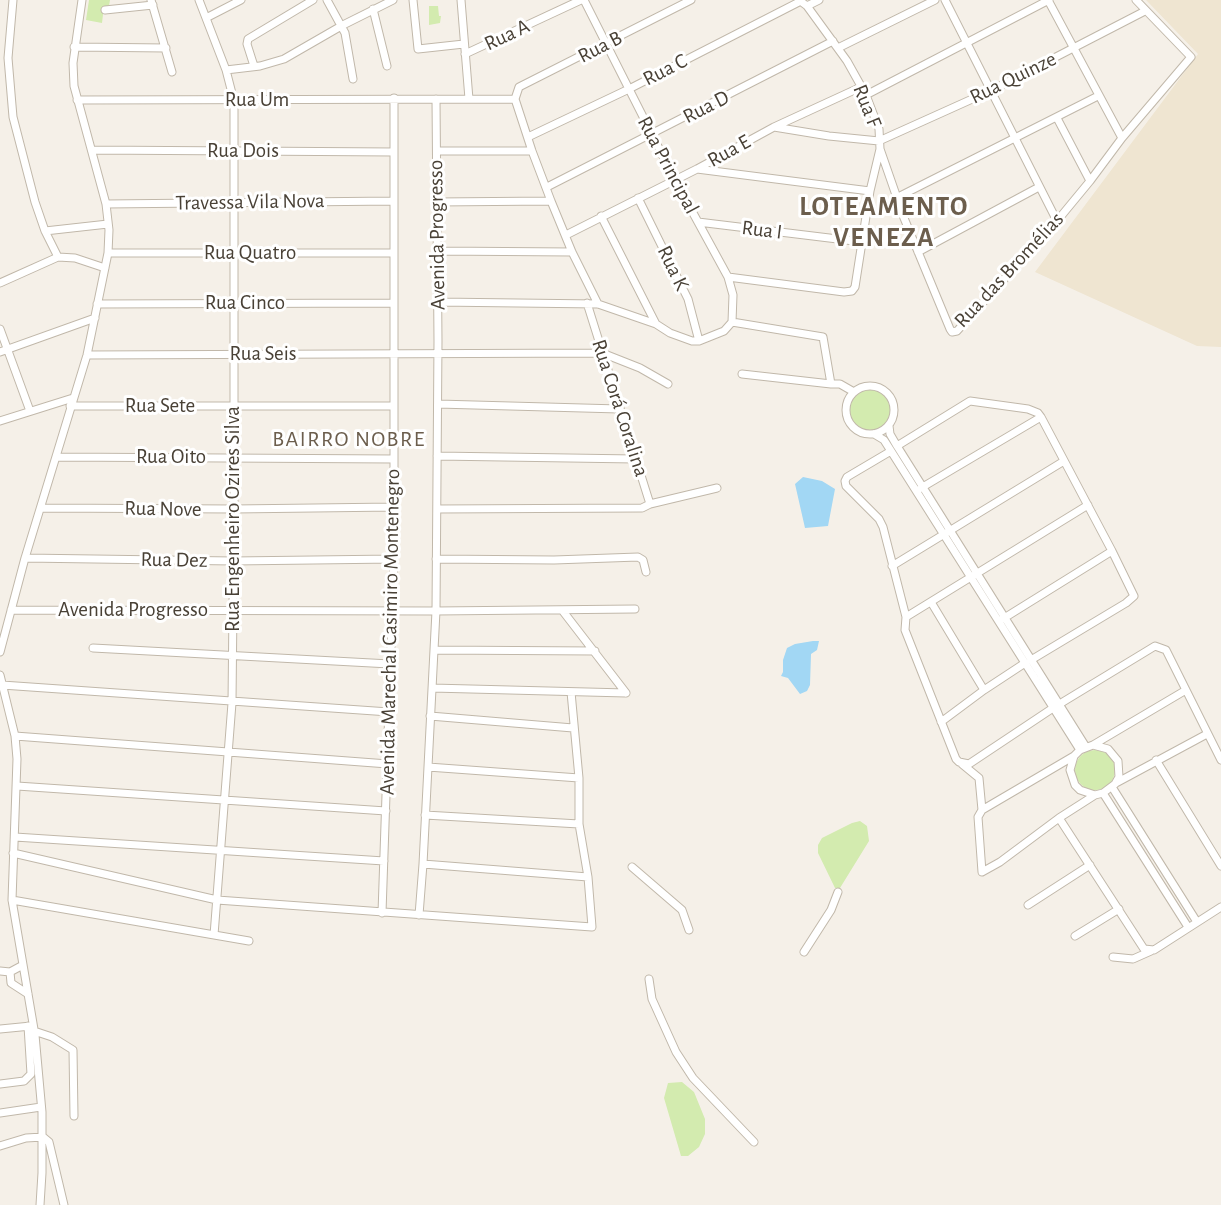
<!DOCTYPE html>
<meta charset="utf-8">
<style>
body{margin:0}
canvas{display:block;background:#f5f0e8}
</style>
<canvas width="1221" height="1205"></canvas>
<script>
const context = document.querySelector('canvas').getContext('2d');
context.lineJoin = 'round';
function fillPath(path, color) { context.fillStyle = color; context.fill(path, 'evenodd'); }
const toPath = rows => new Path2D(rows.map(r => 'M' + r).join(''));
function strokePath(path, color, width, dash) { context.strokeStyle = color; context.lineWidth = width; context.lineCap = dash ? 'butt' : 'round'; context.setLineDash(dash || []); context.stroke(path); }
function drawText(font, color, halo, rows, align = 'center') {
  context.font = font + ' "Alegreya Sans",sans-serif'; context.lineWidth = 6; context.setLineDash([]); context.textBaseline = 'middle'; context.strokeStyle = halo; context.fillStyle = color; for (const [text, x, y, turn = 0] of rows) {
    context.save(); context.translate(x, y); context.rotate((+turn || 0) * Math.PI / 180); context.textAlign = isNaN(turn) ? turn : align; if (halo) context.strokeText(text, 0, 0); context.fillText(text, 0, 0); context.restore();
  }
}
fillPath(toPath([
 [1146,0,1221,0,1221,347,1197,346,1035,272,1198,54]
]), '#efe5d1');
fillPath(toPath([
 [89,0,110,0,109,6,104,6,102,23,86,20],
 [429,6,438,6,439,16,441,16,440,23,429,25],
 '849 410a21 21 0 1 1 42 0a21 21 0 1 1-42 0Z',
 '1075 770a20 20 0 1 1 40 0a20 20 0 1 1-40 0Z',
 [860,821,867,826,869,841,840,888,835,888,818,853,818,845,822,838,852,823],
 [682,1082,694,1092,705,1119,705,1134,699,1147,688,1156,681,1156,664,1098,668,1083]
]), '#d3ebaf');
fillPath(toPath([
 [803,477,822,481,835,489,828,526,805,528,795,484],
 [813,641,819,641,817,650,811,654,810,685,807,691,800,694,788,678,781,676,783,672,783,660,787,648,795,644]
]), '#a2d7f4');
const street = toPath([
 [13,0,8,58,13,117,35,202,45,231,58,257],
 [151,0,172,72],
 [199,0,226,70,234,101,234,509,232,703,214,935],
 [327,0,345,33,353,79],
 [413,0,418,49,464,44],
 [461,0,469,99],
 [945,0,1057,221],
 [1048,0,1122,138],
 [807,6,819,0],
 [373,9,387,66],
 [105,10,153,5],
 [206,18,241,0],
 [74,47,166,48],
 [838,48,935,0],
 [465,54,581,0],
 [254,66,247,44,248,39,313,0],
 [226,70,260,66,284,59,343,25,393,0],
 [866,95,1049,0],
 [436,99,438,341,436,611,635,609],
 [515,99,519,87,691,0],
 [77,100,515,99,532,151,551,201,572,252,598,304],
 [1057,118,1090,181],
 [774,127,829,136,879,141,990,91,1145,11],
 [528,137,629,89,801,1],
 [880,149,904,218,950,329,952,332,957,331,1057,221,1090,181,1122,138,1191,57,1136,0],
 [92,150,394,152],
 [437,151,532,151],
 [697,169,870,191],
 [547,187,833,41],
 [638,198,688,299,699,341],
 [896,198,1098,96],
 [437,202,551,201],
 [106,204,394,201],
 [601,216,656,324],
 [698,222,862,242],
 [45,231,108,224],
 [566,235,697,169,774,127,861,87],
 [437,251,572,252],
 [918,252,1039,187],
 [108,253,393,253],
 [728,277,844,292,852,291,855,287,870,191,880,149,879,129,866,95,847,61,807,6,799,0],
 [0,283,58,257,75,258,105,268],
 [438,302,598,304,656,324,670,333,692,341,699,341,724,331,732,322,733,295,728,277,675,180,584,0],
 [97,304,393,303],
 [732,322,823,337,831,384,840,384,854,392],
 [0,329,30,411],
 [0,352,95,318],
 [87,355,602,353,640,368,668,384],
 [742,374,831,384],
 '846 410a24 24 0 1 1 48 0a24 24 0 1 1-48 0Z',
 [438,404,619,409],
 [70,406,394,406],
 [0,421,73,398],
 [889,426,890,434,897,446,1086,747],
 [874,434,884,440,891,451,1080,750],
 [897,446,970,401,1028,409,1038,413,1041,417,1112,551,1134,596,1126,603,1031,660],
 [891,451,847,477,845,481,846,486,879,519,883,527,906,617,905,630,956,759,959,762,969,764,1053,708,1155,646,1166,650,1221,760],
 [437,456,635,459],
 [56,457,394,459],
 [921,488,1041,417],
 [650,504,717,488],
 [41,508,234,509,394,507],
 [437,509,642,508,650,504,587,303],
 [25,558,233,561,394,559],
 [436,559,554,560,638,557,643,560,646,572],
 [892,566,1064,461],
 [931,602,984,690],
 [11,610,436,611,423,864],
 [562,610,626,693],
 [906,617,1088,505],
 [1001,620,1112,551],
 [93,648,390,664],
 [434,650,595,651],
 [0,652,25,558,87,355,108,253,109,230,106,204,74,86,73,63,82,0],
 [0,675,15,736,17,759,12,900,35,1035,42,1112,42,1173,40,1205],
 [2,685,389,712],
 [432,688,626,693],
 [430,716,573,728],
 [941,722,984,690,1025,663],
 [15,736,388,764],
 [1093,745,1186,690],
 [1156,760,1221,866],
 [962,764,979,778,982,810,978,817,982,872,1000,862,1059,818,1095,795],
 [428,767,579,778],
 [1116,783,1207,734],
 [17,786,386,811],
 [1112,787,1197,922],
 [1103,793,1188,927],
 [982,810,1074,756,1080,750,1093,745,1108,749,1118,761,1119,777,1115,784,1103,793,1095,795,1080,790,1075,785,1070,770,1074,756],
 [425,815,579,824],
 [1059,818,1144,949,1154,950,1221,907],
 [15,837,384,861],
 [13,853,217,900,592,927,588,877,579,824,579,778,571,692],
 [632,867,682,910,689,930],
 [12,900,249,941],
 [1028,905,1090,865],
 [382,913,394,559,394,98],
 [419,915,423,864,588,877],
 [1075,936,1119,909],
 [804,952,831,910,838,892],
 [1113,957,1133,959,1151,951],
 [0,971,10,972,23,965],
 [10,972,11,983,28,994],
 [649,979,652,999,676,1052,693,1078,754,1142],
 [0,1029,31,1026],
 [34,1031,52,1037,73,1050,74,1116],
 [0,1084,24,1081,31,1074,28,1026],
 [0,1113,41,1107],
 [0,1146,26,1138,43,1137,49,1142,64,1205]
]);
strokePath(street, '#c1b8aa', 9);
strokePath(street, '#fff', 7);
drawText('21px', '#494136', '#fff', [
 ["Rua A",507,35,-25],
 ["Rua B",600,47,-27],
 ["Rua C",665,70,-27],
 ["Rua Quinze",1013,78,-26],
 ["Rua Um",257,100],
 ["Rua F",867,106,68],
 ["Rua D",706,107,-27],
 ["Rua Dois",243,151],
 ["Rua E",729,151,-29],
 ["Rua Principal",668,165,62],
 ["Travessa Vila Nova",250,202,-1],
 ["Rua I",762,230,7],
 ["Avenida Progresso",437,235,-91],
 ["Rua Quatro",250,253],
 ["Rua K",673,268,64],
 ["Rua das Bromélias",1009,270,-47],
 ["Rua Cinco",245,303],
 ["Rua Seis",263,354],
 ["Rua Sete",160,406],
 ["Rua Corá Coralina",620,408,72],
 ["Rua Oito",171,457],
 ["Rua Nove",163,509,1],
 ["Rua Engenheiro Ozires Silva",233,519,-90],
 ["Rua Dez",174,560,1],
 ["Avenida Progresso",133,610],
 ["Avenida Marechal Casimiro Montenegro",390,632,-89]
]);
context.letterSpacing = '1.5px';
drawText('22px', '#6c5e4d', '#fff', [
 ["BAIRRO NOBRE",349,439]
]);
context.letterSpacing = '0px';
context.letterSpacing = '1.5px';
drawText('bold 27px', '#6c5e4d', '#fff', [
 ["LOTEAMENTO",884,207],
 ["VENEZA",884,238]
]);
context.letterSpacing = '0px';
</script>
